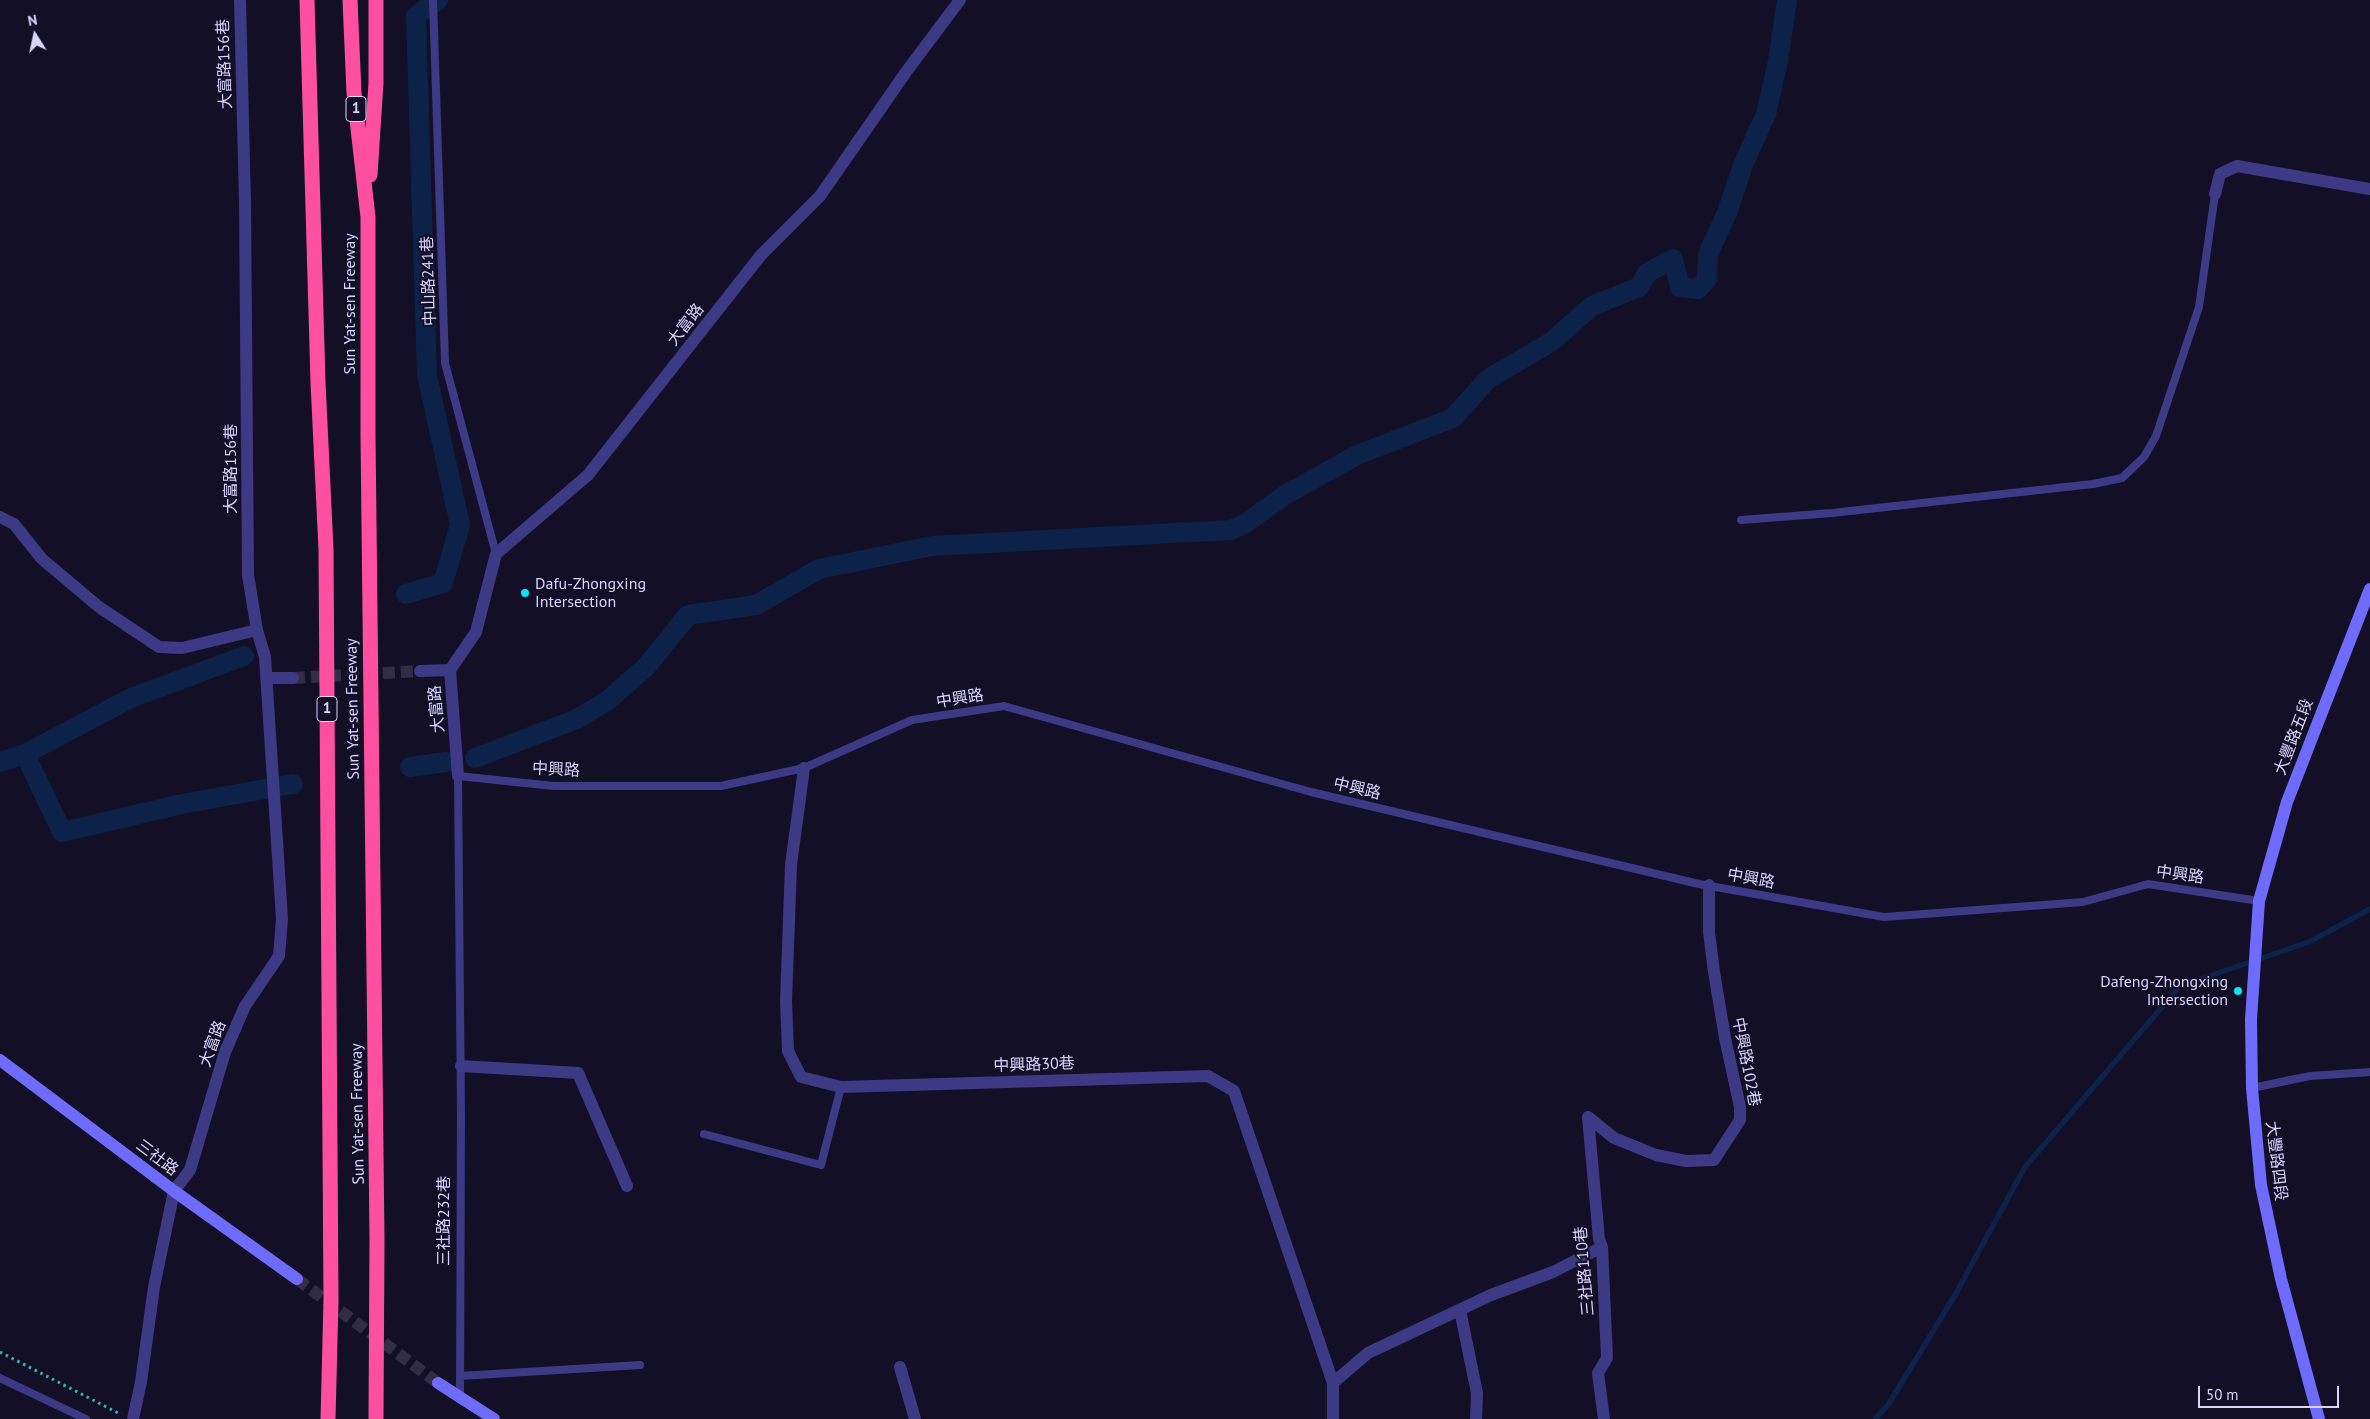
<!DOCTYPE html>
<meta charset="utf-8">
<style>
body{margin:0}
#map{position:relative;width:2370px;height:1419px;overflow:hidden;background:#130f26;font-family:"PT Sans",sans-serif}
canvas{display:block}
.north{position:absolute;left:10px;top:10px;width:50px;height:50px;-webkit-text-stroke:4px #130f26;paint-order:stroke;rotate:350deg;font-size:14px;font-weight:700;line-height:20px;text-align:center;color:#d9d4ff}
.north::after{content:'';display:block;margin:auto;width:18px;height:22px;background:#d9d4ff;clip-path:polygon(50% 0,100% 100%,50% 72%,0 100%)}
.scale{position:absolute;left:2198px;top:1386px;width:141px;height:22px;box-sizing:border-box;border:2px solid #d9d4ff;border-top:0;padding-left:6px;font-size:15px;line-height:18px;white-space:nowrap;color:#d9d4ff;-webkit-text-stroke:4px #130f26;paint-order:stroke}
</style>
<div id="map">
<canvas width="2370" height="1419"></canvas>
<div class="north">N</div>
<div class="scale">50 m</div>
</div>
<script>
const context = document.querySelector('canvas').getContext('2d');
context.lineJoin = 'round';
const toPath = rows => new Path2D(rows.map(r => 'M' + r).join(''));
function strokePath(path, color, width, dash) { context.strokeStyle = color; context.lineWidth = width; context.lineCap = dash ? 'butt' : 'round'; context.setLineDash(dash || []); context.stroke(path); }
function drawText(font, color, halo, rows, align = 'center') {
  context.font = font + ' "PT Sans","Noto Sans TC",sans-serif'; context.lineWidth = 4; context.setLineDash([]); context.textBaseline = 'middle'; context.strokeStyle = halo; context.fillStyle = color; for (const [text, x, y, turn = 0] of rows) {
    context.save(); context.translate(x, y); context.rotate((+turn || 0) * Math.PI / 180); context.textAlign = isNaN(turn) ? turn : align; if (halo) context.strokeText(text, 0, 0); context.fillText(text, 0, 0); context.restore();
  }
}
strokePath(toPath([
 [1875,1419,1888,1405,1955,1295,2025,1167,2180,986,2309,942,2370,909]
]), '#0c2248', 5.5);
strokePath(toPath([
 [406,594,443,583,460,525,427,375,416,16,438,0],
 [25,754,62,832,182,804,293,784],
 [475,758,577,719,607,701,646,667,688,615,756,605,819,569,932,546,1231,530,1246,523,1285,495,1357,455,1453,418,1488,379,1551,342,1592,306,1639,287,1647,273,1673,259,1680,287,1698,289,1707,279,1708,254,1727,213,1743,165,1766,114,1778,61,1787,0],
 [0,762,25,754,131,698,244,656],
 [410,767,446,762]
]), '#0c2248', 20);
strokePath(toPath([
 [293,678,420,671]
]), '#312d47', 12, [12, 6]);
strokePath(toPath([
 [297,1279,438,1383]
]), '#312d47', 12, [12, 6]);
strokePath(toPath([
 [0,1352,120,1414]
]), '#2fb8b0', 3, [2.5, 4]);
strokePath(toPath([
 [433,0,445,363,496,554],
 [1741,520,1832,513,2093,484,2122,478,2144,457,2156,436,2199,307,2215,194],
 [2252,1088,2310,1076,2370,1072],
 [704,1134,821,1165,841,1087],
 [460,1376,640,1365],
 [0,1378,86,1419],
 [460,1398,461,1114,458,776,554,786,721,786,804,768,912,720,1004,706,1311,792,1699,884,1884,917,2083,902,2148,884,2259,901]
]), '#3d3a85', 8);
strokePath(toPath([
 [2215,194,2220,174,2237,166,2370,189],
 [0,517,14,524,42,559,99,607,159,647,182,648,257,630],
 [420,671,450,670],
 [266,678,293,678],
 [804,768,791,865,786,1001,788,1051,801,1077,841,1087,1208,1076,1234,1091,1333,1383,1333,1419],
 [458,776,450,670,476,632,496,554,588,475,761,255,820,196,906,72,960,0],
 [461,1066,578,1073,627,1186],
 [1588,1117,1614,1138,1656,1155,1686,1161,1714,1160,1740,1120,1740,1107,1725,1038,1714,972,1709,932,1709,885],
 [1588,1117,1599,1239,1602,1247,1607,1358,1598,1373,1604,1419],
 [1460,1310,1477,1393,1476,1419],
 [900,1367,915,1419],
 [1333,1383,1368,1353,1491,1295,1553,1272,1602,1247],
 [133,1419,141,1382,154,1287,174,1191,190,1170,225,1052,245,1006,279,956,282,919,265,657,257,630,248,575,245,202,240,0]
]), '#3d3a85', 12);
strokePath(toPath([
 [0,1060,174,1191,297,1279],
 [438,1383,494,1419],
 [2319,1419,2281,1279,2261,1185,2252,1088,2251,1019,2259,901,2287,802,2370,589]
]), '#6f6bff', 12);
strokePath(toPath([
 [307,0,318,382,326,549,331,1300,328,1419],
 [350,0,354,93,368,217,368,434,377,1239,376,1419],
 [370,175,376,83,376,0]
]), '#ff4fa3', 15);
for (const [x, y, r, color] of [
 [525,593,5,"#00e5ff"],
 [2238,991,5,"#00e5ff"]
]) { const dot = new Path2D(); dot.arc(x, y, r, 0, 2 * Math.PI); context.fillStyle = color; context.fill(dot); strokePath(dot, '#130f26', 2); }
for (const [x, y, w] of [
 [356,109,20],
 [327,709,20]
]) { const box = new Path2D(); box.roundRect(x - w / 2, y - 12.5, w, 25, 4); context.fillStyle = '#130f26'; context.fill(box); strokePath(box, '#d9d4ff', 1); }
drawText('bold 15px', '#d9d4ff', null, [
 ["1",356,109],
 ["1",327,709]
]);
drawText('16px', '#d9d4ff', '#130f26', [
 ["大富路156巷",225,64,-92],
 ["中山路241巷",429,281,-92],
 ["Sun Yat-sen Freeway",350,304,-90],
 ["大富路",686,325,-52],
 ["大富路156巷",231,469,-90],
 ["中興路",960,699,-9],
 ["Sun Yat-sen Freeway",353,709,-91],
 ["大富路",437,709,-95],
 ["大豐路五段",2294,737,-69],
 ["中興路",556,770,3],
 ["中興路",1357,789,13],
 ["中興路",2180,875,8],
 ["中興路",1751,879,10],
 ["大富路",213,1044,-70],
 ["中興路102巷",1746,1062,79],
 ["中興路30巷",1034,1065,-2],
 ["Sun Yat-sen Freeway",358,1114,-91],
 ["三社路",157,1158,37],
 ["大豐路四段",2276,1161,83],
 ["三社路232巷",444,1221,-90],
 ["三社路110巷",1585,1271,-95]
]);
drawText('16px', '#d9d4ff', '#130f26', [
 ["Dafu-Zhongxing",535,584],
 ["Intersection",535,602],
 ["Dafeng-Zhongxing",2228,982,"right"],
 ["Intersection",2228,1000,"right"]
], 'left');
</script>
